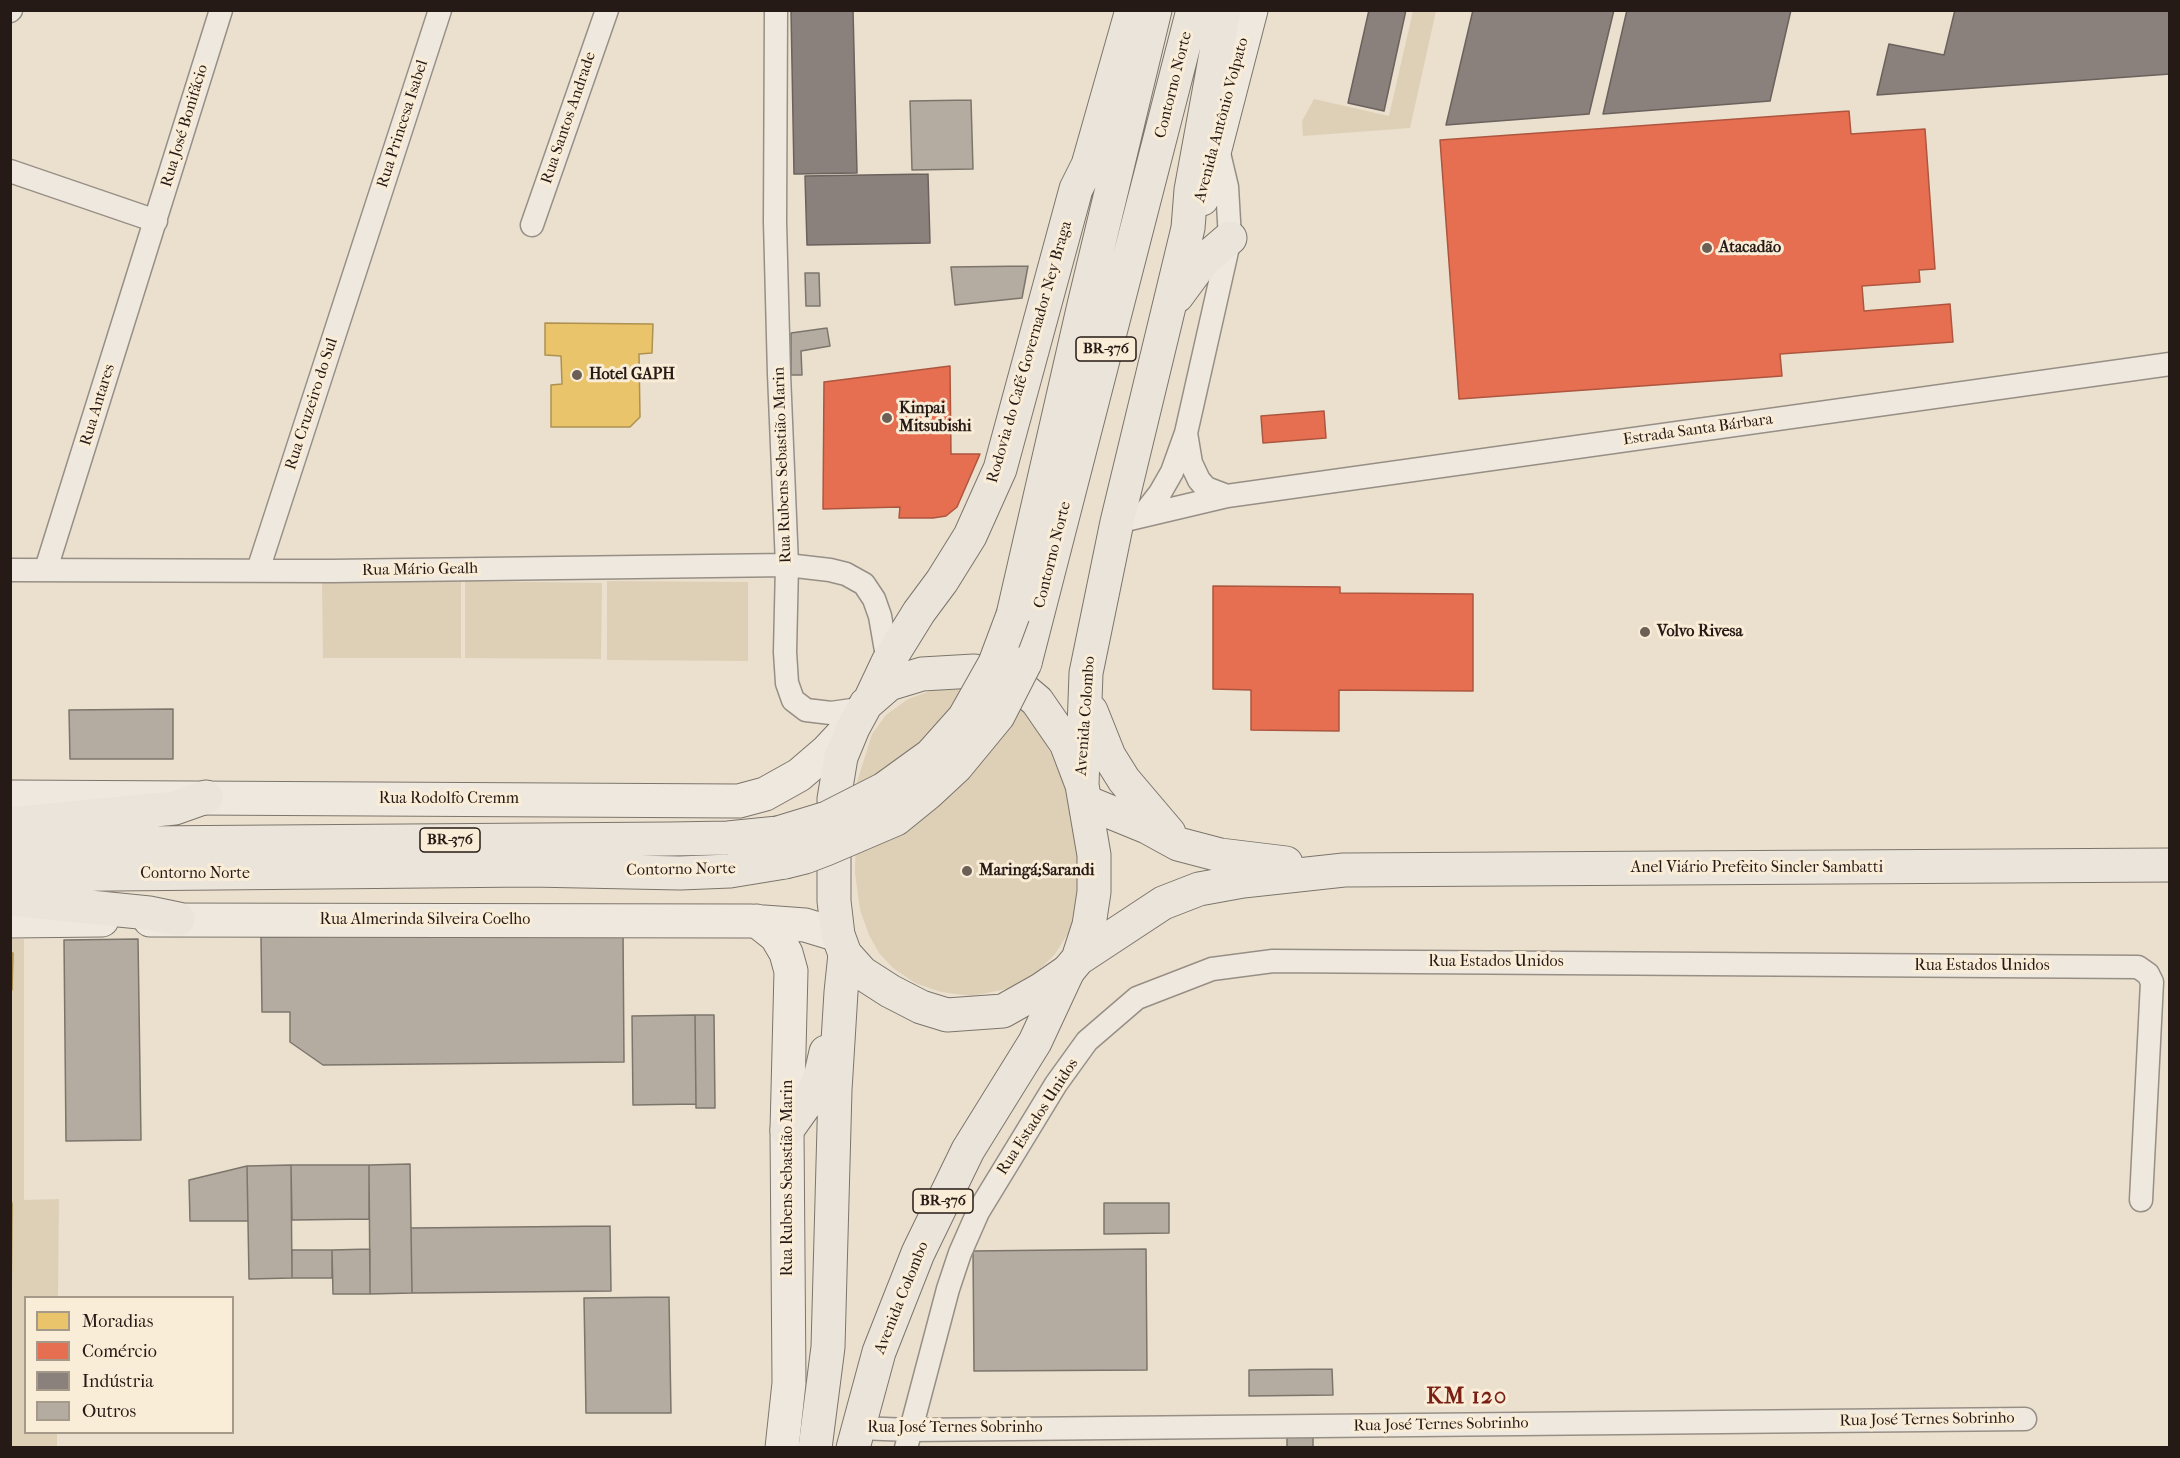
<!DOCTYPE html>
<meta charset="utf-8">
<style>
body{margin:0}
#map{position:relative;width:2180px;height:1458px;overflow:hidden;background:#ebe0ce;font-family:"IM FELL French Canon",serif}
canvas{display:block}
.frame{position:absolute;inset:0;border:12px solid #261a16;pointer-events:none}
.legend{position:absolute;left:24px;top:1296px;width:210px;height:138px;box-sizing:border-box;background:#faedd7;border:2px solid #a5998a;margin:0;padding:8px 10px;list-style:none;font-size:18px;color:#261a16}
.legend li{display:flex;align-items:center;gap:12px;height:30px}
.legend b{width:30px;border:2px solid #a5998a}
</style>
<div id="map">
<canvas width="2180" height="1458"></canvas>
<div class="frame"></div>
<ul class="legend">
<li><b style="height:16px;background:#e9c46a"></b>Moradias</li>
<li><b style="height:16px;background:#e76f51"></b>Comércio</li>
<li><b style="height:16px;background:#8a817c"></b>Indústria</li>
<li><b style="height:16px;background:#b4aca0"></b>Outros</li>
</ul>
</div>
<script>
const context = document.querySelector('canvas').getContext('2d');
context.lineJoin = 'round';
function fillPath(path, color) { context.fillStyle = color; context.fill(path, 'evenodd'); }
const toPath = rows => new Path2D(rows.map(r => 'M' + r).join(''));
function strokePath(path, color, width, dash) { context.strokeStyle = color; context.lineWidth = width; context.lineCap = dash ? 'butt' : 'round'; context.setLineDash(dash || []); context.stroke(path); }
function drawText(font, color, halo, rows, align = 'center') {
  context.font = font + ' "IM FELL French Canon",serif'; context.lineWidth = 6; context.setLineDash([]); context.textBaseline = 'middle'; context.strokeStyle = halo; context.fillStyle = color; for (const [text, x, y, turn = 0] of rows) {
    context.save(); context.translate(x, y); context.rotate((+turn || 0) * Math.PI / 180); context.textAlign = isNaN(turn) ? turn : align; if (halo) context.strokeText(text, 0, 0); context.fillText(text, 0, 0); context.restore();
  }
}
fillPath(toPath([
 [1413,11,1436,11,1410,128,1303,136,1302,121,1314,99,1389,116],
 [322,581,461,582,461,658,323,658],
 [465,581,602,583,601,659,465,658],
 [607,581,748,582,748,661,607,660],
 [969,686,1011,701,1028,716,1045,740,1068,795,1079,860,1080,887,1076,914,1069,932,1055,954,1035,974,1011,988,972,996,941,992,915,983,893,968,879,953,869,935,860,910,855,873,857,782,872,734,886,715,908,699,930,691],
 [10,939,24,939,24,1200,59,1199,58,1297,26,1298,26,1432,57,1433,57,1447,11,1447]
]), '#ded0b7');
const homes = toPath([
 [545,323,653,324,652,353,639,354,640,417,630,427,551,427,551,385,562,384,561,356,545,355,545,323],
 [10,953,13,953,12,990,10,990,10,953],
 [10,1203,12,1203,11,1319,10,1319,10,1203]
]);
fillPath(homes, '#e9c46a');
strokePath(homes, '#ae9151', 1.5);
const shops = toPath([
 [1849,111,1851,134,1925,129,1935,269,1919,270,1920,282,1862,286,1864,311,1950,304,1953,342,1780,354,1782,376,1459,399,1440,140,1849,111],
 [950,366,951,454,980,454,957,507,946,516,933,518,899,518,900,507,823,509,824,382,950,366],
 [1324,411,1326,438,1263,443,1261,416,1324,411],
 [1213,586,1340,587,1340,593,1473,594,1473,691,1339,690,1339,731,1251,730,1251,690,1213,689,1213,586]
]);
fillPath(shops, '#e76f51');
strokePath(shops, '#ad563f', 1.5);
const industry = toPath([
 [791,10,853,10,857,173,794,174,791,10],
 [1369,10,1406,10,1384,111,1348,103,1369,10],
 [1473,10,1614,10,1589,114,1446,125,1473,10],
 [1627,10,1791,10,1770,101,1603,114,1627,10],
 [1955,10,2170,10,2170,74,1877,95,1889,44,1944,55,1955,10],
 [928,174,930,243,807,245,805,176,928,174]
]);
fillPath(industry, '#8a817c');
strokePath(industry, '#6c625d', 1.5);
const building = toPath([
 [971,100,973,169,912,170,910,101,971,100],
 [1028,266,1022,298,955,305,951,267,1028,266],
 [805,273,819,273,820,306,806,306,805,273],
 [827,328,830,346,801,351,802,375,791,375,791,333,827,328],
 [173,709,173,759,70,759,69,710,173,709],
 [623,933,624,1062,323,1065,290,1042,290,1012,262,1012,261,937,623,933],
 [138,939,141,1140,66,1141,64,940,138,939],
 [695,1015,714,1015,715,1108,696,1108,695,1015],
 [695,1015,696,1104,633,1105,632,1016,695,1015],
 [410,1164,412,1293,370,1294,369,1165,410,1164],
 [291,1165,292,1278,249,1279,247,1166,291,1165],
 [291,1165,369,1165,369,1219,292,1220,291,1165],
 [247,1166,248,1221,190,1221,189,1180,247,1166],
 [1104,1203,1169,1203,1169,1233,1104,1234,1104,1203],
 [610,1226,611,1291,412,1293,411,1228,610,1226],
 [370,1249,370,1294,333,1294,332,1250,370,1249],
 [1146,1249,1147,1370,974,1371,973,1251,1146,1249],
 [292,1250,332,1250,332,1278,292,1278,292,1250],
 [669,1297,671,1413,586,1413,584,1298,669,1297],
 [1332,1369,1333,1395,1249,1396,1249,1370,1332,1369],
 [1287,1436,1313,1436,1313,1448,1287,1448,1287,1436]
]);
fillPath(building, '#b4aca0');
strokePath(building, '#7c756c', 1.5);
const street = toPath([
 [776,10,775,222,779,374,787,565,785,652,787,683,793,700,806,710,831,713,852,710,866,704],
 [10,11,11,10],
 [10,171,156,221],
 [532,225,607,10],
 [1186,433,1191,463,1199,480,1206,488,1227,496],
 [1142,516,1160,493,1172,472,1186,433,1230,238,1227,187,1218,149],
 [1117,522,1227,496,2170,364],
 [46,569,221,10],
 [10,570,332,571,787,565,830,570,846,574,864,584,874,599,880,616,888,662],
 [258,570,440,10],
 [857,1428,911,1430,2025,1419],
 [906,1448,948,1289,960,1253,978,1212,1056,1084,1087,1041,1137,998,1212,969,1273,961,2138,967,2148,974,2152,982,2141,1200]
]);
const secondary = toPath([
 [1202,199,1251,10],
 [10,797,739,801,765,794,799,775,827,751,856,720],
 [150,920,750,921,805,925,838,935],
 [10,921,102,920],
 [757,921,776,936,786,953,791,971,787,1130,789,1383,782,1448]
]);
const primary = toPath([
 [787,1130,812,1095,820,1078,826,1052],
 [815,1448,828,1347,835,1090,841,992,845,954],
 [853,1448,879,1352,918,1253,968,1150,1035,1042,1068,971]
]);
const highway = toPath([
 [1177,296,1202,262,1230,238],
 [1013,615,1084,305,1155,10],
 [1025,663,1193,10],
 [871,698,888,662,919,612,942,581,970,536,1000,469,1076,189,1088,165,1132,10],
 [1091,711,1109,756,1124,780,1169,833],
 [1082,785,1066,743,1037,701,1018,685,998,676,974,671,922,674,889,684,866,704,853,728,841,757,834,799,834,901,838,935,845,954,862,973,890,991,921,1007,947,1015,1003,1011,1042,989,1068,971,1078,959,1089,925,1094,892,1094,855,1082,785,1086,673,1117,522,1188,228,1191,190,1224,10],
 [1086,802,1147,827,1178,844,1220,855,1286,863],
 [10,824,175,808,206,797],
 [10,844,670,839,728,838,778,833],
 [10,875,531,870,680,873,730,871,785,862],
 [10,899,149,913,178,919],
 [1078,959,1163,903,1199,889,1243,881,1344,870,2170,865]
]);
strokePath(street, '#978f85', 25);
strokePath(secondary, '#7c756c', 35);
strokePath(primary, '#7c756c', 35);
strokePath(highway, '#7c756c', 35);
strokePath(street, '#eee8df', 22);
strokePath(secondary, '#eee8df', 33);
strokePath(primary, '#ebe4da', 33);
strokePath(highway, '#ebe4da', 33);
const highwayBridge = toPath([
 [778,833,827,818,884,789,931,755,964,718,995,663,1013,615],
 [785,862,805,857,826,849,896,819,928,793,956,767,998,716,1025,663]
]);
strokePath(highwayBridge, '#7c756c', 35, []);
strokePath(highwayBridge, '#ebe4da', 33);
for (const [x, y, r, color] of [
 [1707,248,6,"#6b5f56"],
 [577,375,6,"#6b5f56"],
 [887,418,6,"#6b5f56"],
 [1645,632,6,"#6b5f56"],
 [967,871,6,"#6b5f56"]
]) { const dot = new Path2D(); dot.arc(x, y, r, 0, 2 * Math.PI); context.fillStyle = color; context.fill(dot); strokePath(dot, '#faedd7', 2); }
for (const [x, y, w] of [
 [1106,349,60],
 [450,840,60],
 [943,1201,60]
]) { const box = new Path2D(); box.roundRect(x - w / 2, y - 12, w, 24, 4.5); context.fillStyle = '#faedd7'; context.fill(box); strokePath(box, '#261a16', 1.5); }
drawText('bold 15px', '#261a16', null, [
 ["BR-376",1106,349],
 ["BR-376",450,840],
 ["BR-376",943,1201]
]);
drawText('16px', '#261a16', '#faedd7', [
 ["Contorno Norte",1174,85,-76],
 ["Rua Santos Andrade",569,118,-71],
 ["Avenida Antônio Volpato",1222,120,-75],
 ["Rua Princesa Isabel",403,124,-72],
 ["Rua José Bonifácio",185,126,-73],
 ["Rodovia do Café Governador Ney Braga",1030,352,-74],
 ["Rua Cruzeiro do Sul",312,404,-72],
 ["Rua Antares",98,405,-73],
 ["Estrada Santa Bárbara",1698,430,-8],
 ["Rua Rubens Sebastião Marin",783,465,-92],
 ["Contorno Norte",1053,555,-76],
 ["Rua Mário Gealh",420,570,-1],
 ["Avenida Colombo",1086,716,-86],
 ["Rua Rodolfo Cremm",449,799],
 ["Anel Viário Prefeito Sincler Sambatti",1757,868],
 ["Contorno Norte",681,870,-1],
 ["Contorno Norte",195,874],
 ["Rua Almerinda Silveira Coelho",425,920],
 ["Rua Estados Unidos",1496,962],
 ["Rua Estados Unidos",1982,966],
 ["Rua Estados Unidos",1038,1117,-57],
 ["Rua Rubens Sebastião Marin",788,1178,-90],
 ["Avenida Colombo",902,1298,-68],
 ["Rua José Ternes Sobrinho",1927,1420,-1],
 ["Rua José Ternes Sobrinho",1441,1425,-1],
 ["Rua José Ternes Sobrinho",955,1428]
]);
drawText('bold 16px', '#261a16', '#faedd7', [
 ["Atacadão",1719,248],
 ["Hotel GAPH",589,375],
 ["Kinpai",899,409],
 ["Mitsubishi",899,427],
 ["Volvo Rivesa",1657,632],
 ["Maringá;Sarandi",979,871]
], 'left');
context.letterSpacing = '1.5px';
drawText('bold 22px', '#7a1f14', '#faedd7', [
 ["KM 120",1467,1398]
]);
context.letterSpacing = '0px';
</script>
